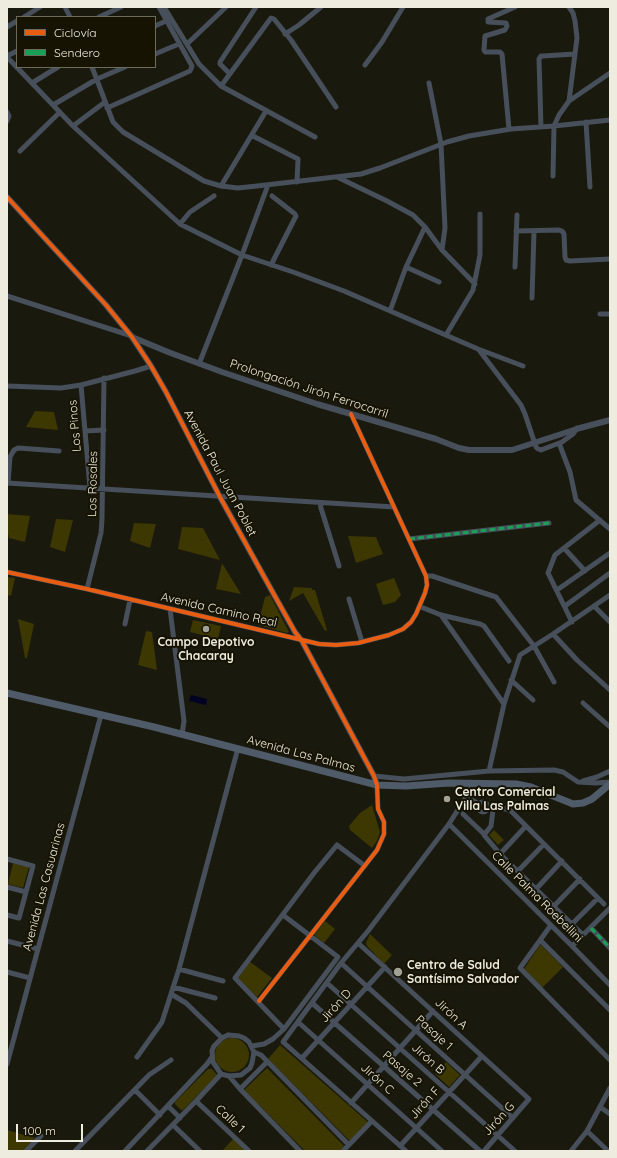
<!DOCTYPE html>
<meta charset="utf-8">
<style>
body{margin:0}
#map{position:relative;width:617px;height:1158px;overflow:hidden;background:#1a190e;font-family:Quicksand,sans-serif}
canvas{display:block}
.frame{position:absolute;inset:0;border:8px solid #edecdf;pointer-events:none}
.legend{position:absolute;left:16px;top:16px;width:140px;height:52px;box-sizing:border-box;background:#161302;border:1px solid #6c6a5a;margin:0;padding:5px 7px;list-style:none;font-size:12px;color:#edecdf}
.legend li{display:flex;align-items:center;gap:8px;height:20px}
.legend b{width:20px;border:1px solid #6c6a5a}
.scale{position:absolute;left:16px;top:1124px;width:67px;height:18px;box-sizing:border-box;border:2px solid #edecdf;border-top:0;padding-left:5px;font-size:12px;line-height:14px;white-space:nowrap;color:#edecdf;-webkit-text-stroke:3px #161302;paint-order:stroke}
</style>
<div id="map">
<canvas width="617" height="1158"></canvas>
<div class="frame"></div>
<ul class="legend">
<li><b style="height:5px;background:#e95d12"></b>Ciclovía</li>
<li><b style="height:5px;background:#1a9f57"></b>Sendero</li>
</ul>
<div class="scale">100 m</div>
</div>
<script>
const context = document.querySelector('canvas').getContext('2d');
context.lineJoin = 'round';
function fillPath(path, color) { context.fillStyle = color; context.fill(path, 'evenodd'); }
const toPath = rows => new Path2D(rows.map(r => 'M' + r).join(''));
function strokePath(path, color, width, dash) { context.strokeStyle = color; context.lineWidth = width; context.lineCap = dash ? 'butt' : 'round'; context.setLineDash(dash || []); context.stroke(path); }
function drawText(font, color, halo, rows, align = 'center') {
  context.font = font + ' Quicksand,sans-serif'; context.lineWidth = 4; context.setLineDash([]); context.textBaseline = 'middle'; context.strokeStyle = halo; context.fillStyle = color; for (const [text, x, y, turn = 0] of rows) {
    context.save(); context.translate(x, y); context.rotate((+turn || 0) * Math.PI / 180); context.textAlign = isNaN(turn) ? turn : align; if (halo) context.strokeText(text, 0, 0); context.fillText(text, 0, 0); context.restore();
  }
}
fillPath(toPath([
 [35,411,54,412,58,430,26,427],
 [7,514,30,516,25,542,9,538,7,528],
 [56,519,73,520,65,552,50,547],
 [134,523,156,524,150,548,130,541],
 [182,527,203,528,220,560,178,549],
 [348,536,376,537,383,554,356,563],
 [222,563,241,594,216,589],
 [7,577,15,578,11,596,7,595],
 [394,578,401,595,395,602,383,605,376,584],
 [294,587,312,588,312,590,315,590,327,630,325,631,303,593,289,601],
 [270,595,289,632,287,633,258,625,265,597],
 [18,619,34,624,27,658,25,658],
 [193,620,221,626,218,639,190,632],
 [146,631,152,632,157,670,138,665],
 [372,805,380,832,377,841,372,848,350,830,349,826,360,813],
 [494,830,504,840,498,845,489,835],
 [13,863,29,867,23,888,8,884],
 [325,921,335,929,324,943,314,935],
 [370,934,392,955,384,964,367,946,366,943],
 [540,945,541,945,563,967,542,988,524,969],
 [250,962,272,978,257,997,238,978],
 '215 1055a17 17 0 1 1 34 0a17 17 0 1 1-34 0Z',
 [280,1045,369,1123,351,1142,268,1059],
 [446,1062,460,1075,449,1087,435,1074],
 [267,1068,344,1146,340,1151,305,1151,244,1090],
 [208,1069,212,1069,217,1075,216,1077,183,1110,181,1110,175,1104,175,1102],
 [7,1130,35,1138,24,1151,7,1151],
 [233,1139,246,1151,222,1151]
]), '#3d3702');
fillPath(toPath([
 [191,695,207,699,206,705,189,701]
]), '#020223');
strokePath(toPath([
 [65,7,70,17],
 [164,7,199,64,221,86,315,137],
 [569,7,573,13,575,21,577,38,569,101],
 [24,17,40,7],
 [99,17,121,7],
 [155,26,166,21],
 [7,27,17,21],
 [285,34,299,25,321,7],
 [187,44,226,7],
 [155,54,179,44],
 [7,56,17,51],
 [7,57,73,126,180,224,242,255,293,272,344,291,478,349,523,366],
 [365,65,382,42,403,7],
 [92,67,113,122,123,132,204,181,221,186,238,188,257,186,361,174,380,168,447,142,469,136,511,129,554,126,610,120],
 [230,74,220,64,220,62,256,7],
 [32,83,58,67],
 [429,83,441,144,445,228,442,250],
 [221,86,271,18,274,19,291,40,336,107],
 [53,105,97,79,125,67],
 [107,108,190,71,191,69,192,66,159,7],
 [7,112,9,116,7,121],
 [586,122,590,187],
 [73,126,105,102],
 [541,127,539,59,541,56,543,56,575,54],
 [509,129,502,54,500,52,485,52,484,50,485,36,505,30,507,26,506,23,488,22,488,19,515,7],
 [253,136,298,159,297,182],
 [20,151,60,112],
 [553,176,554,126,559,115,569,101,610,73],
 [337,177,387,201,413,215,425,227,442,250,475,284],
 [221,186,266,111],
 [180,224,190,212,214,196],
 [516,231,559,230,562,231,564,234,565,257,566,260,570,261,610,259],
 [271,265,296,216,295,214,272,196],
 [406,267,439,282],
 [515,267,517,215],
 [7,296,132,336],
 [532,298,534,231],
 [390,311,406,267,425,227],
 [600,314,610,314],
 [446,335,473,290,480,255,480,214],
 [479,350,521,405,525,414,536,447,538,449,541,450,562,442,573,434,577,428],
 [199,364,242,255,268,185],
 [81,385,90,488],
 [7,386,61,388,81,385,135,371,151,366],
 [85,431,104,430],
 [559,443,570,472,576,500,610,529],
 [7,483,394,507],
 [8,483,10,457,14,450,18,448,59,451],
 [320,503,321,508,339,566],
 [409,539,549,523],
 [564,548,585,571],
 [7,572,87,589,319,644,336,645,358,643,389,635,403,629,411,622,416,614,425,593,427,585,426,576,351,414],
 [426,576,432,576,496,597,534,646,554,682],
 [87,589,101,533,102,519,104,378],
 [557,590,610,553],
 [349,599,362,642],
 [565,606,610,573],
 [594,606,610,622],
 [421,607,441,615,480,624,484,626,509,661],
 [170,609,184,721,182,734],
 [441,615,504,704],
 [572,622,548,573,555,555,600,520],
 [125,624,130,600],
 [553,634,577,660,610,690],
 [511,680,533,700],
 [583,703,610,727],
 [489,771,504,704,520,655,553,634,610,595],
 [374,776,404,779,489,771,554,770,563,772,578,782,596,783,610,782],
 [583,781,597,777,610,771],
 [466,797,479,804],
 '478 807a5 5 0 1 1 10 0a5 5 0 1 1-10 0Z',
 [463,814,484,834],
 [449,824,572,946,610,985],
 [500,854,526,826],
 [7,859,33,866,19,918,7,915],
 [518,871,544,844],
 [7,887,26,892],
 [536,889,562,861],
 [554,906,580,879],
 [572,924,598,898],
 [551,925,520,968,610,1060],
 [591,928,610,948],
 [583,935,500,854,484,835,491,826,493,810,501,808,510,810,604,904],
 [540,940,610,1010],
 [7,941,38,949],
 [358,943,529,1099,484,1151],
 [572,946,610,908],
 [341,963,513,1118],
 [179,969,223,981],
 [7,972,30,978],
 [327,983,515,1151],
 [173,987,215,998],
 [171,994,186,1003,222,1038],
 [259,1001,377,850,384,834,384,822,378,809,377,785],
 [312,1003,480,1151],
 [298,1022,442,1151],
 [284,1029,235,978,314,873,337,845,365,866],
 [228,1035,239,1036,244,1038,249,1042,254,1052,252,1063,250,1068,241,1075,229,1076,221,1074,213,1062,212,1051,214,1046,222,1038,228,1035],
 [252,1046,264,1044,273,1039,284,1029,338,957,283,915],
 [254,1052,261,1055,349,1145],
 [137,1057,162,1022,179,969,238,748],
 [302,1058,385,967],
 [7,1064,101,715],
 [229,1076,240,1089,300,1151],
 [240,1089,267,1062],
 [135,1090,160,1115],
 [196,1101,249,1151],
 [351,1103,433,1011],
 [168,1106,180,1118],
 [600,1107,610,1114],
 [173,1125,200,1151],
 [587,1131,608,1151],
 [400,1146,482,1056],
 [26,1151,41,1136],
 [75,1151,149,1075,171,1060],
 [125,1151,207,1064,212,1057],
 [147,1151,196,1101,221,1074],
 [343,1151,370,1123],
 [406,1151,283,1042,341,963,368,931,449,824,466,797,473,784],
 [571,1151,587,1131,610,1088]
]), '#464f5a', 5);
strokePath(toPath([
 [7,197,106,305,132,337,151,366,166,392,220,497,272,591,295,632,302,641,374,776,377,785],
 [132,337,168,352,222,372,317,404,436,439,459,448,469,450,512,450,580,428,610,420]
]), '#464f5a', 6);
strokePath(toPath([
 [7,693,154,727,377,785,406,786,449,783,516,784,531,787,573,804,583,803,592,799,610,784]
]), '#505b69', 7);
strokePath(toPath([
 [409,539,549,523],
 [591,928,610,948]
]), '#1a9f57', 3, [6, 3]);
strokePath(toPath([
 [7,197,106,305,132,337,151,366,166,392,220,497,272,591,295,632,302,641,374,776,377,785,378,809,384,822,384,834,377,850,259,1001],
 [7,572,87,589,319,644,336,645,358,643,389,635,403,629,411,622,416,614,425,593,427,585,426,576,351,414]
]), '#e95d12', 4);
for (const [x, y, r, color] of [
 [206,629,4,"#a3a296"],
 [447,799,4,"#a3a296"],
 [398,972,5,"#a3a296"]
]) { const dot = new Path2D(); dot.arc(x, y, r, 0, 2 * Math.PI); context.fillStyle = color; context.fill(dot); strokePath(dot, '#161302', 1.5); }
drawText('12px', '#edecdf', '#161302', [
 ["Prolongación Jirón Ferrocarril",309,389,18],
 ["Los Pinos",75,426,-95],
 ["Avenida Paul Juan Poblet",220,473,62],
 ["Los Rosales",93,484,-89],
 ["Avenida Camino Real",219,610,13],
 ["Avenida Las Palmas",301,754,15],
 ["Avenida Las Casuarinas",44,887,-75],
 ["Calle Palma Roebellini",537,897,45],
 ["Jirón D",336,1006,-48],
 ["Jirón A",451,1014,43],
 ["Pasaje 1",434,1033,42],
 ["Jirón B",428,1059,42],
 ["Pasaje 2",402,1069,41],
 ["Jirón C",377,1079,42],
 ["Jirón F",425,1103,-48],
 ["Calle 1",230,1119,43],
 ["Jirón G",499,1119,-48]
]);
drawText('bold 12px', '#edecdf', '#161302', [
 ["Campo Depotivo",206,642,"center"],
 ["Chacaray",206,656,"center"],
 ["Centro Comercial",455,792],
 ["Villa Las Palmas",455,806],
 ["Centro de Salud",407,965],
 ["Santísimo Salvador",407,979]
], 'left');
</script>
